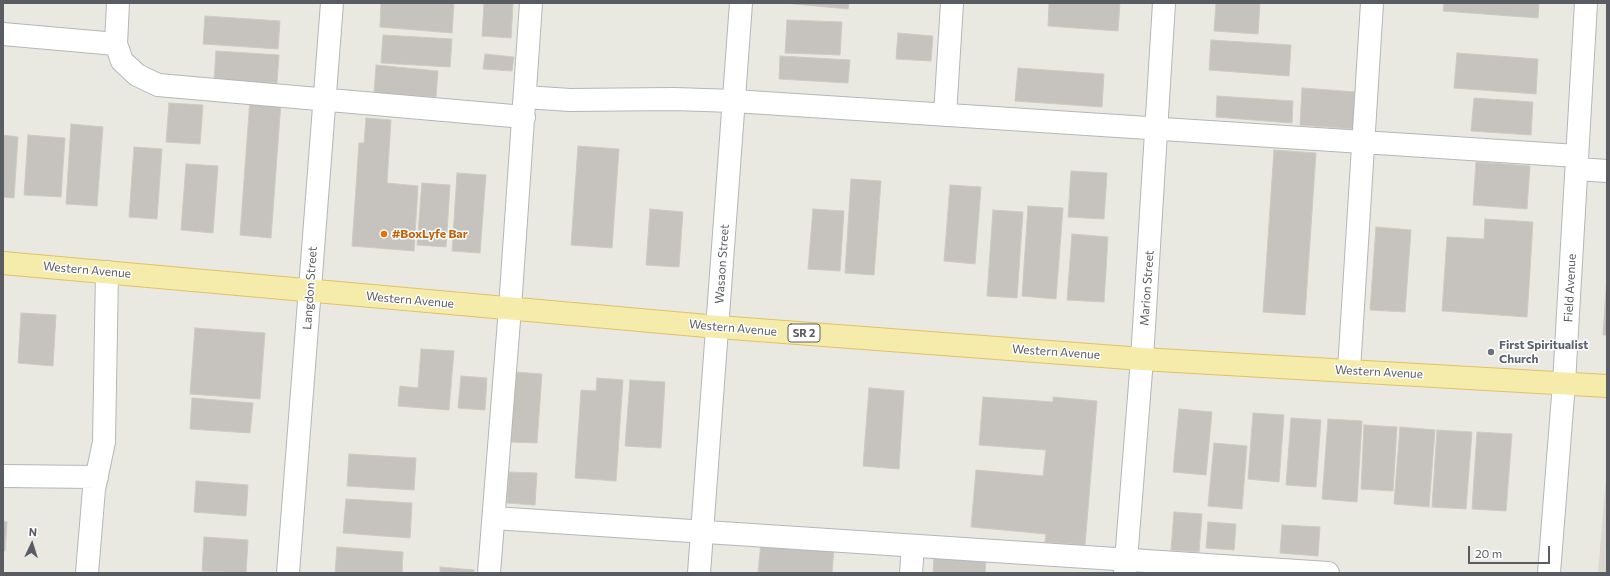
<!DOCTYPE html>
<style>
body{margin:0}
#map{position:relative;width:1610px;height:576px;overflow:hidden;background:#eae9e1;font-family:Commissioner,sans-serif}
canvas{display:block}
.frame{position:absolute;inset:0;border:4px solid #595c60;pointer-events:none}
.north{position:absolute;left:12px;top:524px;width:40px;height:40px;-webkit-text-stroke:3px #fff;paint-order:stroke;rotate:4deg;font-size:11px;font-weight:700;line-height:16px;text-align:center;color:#595c60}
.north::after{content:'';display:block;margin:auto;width:14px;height:18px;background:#595c60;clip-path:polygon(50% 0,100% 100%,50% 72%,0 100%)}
.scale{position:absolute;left:1468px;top:546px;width:82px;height:18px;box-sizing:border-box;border:2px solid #595c60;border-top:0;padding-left:5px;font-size:12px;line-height:14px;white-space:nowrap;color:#595c60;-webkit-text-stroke:3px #fff;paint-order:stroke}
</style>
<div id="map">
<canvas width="1610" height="576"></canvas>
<div class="frame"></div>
<div class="north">N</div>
<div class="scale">20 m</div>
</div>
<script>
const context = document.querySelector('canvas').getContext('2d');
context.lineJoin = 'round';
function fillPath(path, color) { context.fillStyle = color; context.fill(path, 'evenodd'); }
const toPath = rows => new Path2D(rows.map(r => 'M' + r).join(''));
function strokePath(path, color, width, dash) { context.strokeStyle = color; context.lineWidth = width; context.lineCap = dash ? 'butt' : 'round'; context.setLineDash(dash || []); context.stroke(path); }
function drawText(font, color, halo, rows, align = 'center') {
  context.font = font + ' Commissioner,sans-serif'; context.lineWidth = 3; context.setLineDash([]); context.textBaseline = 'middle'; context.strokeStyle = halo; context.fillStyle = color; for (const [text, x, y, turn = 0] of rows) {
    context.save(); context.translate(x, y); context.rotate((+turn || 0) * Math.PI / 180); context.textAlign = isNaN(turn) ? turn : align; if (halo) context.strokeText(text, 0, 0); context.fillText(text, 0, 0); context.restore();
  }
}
fillPath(toPath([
 [1607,466,1607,573,1598,573]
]), '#dad8cf');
const building = toPath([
 [381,3,454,3,452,33,380,27,381,3],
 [484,3,513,4,511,38,482,36,484,3],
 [784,3,849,3,848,9,784,3],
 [1049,3,1120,3,1118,31,1048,26,1049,3],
 [1216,3,1260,3,1258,34,1214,31,1216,3],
 [1444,3,1539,3,1538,18,1443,11,1444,3],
 [205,16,280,21,278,49,203,44,205,16],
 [787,20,842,22,840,55,785,53,787,20],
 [898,33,933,36,931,61,896,59,898,33],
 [383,35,452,39,450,67,381,63,383,35],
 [1211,40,1291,45,1289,76,1209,70,1211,40],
 [216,51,279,55,277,83,214,80,216,51],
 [1457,53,1538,59,1536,94,1454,88,1457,53],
 [485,54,514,57,512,71,483,69,485,54],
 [780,56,850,60,848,83,779,79,780,56],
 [376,65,438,71,436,97,374,93,376,65],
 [1018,68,1104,74,1102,107,1015,101,1018,68],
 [1302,88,1356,92,1353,129,1300,125,1302,88],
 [1217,96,1293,101,1292,123,1216,117,1217,96],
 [1474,98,1533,102,1531,135,1471,131,1474,98],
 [250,99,281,102,271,238,240,235,250,99],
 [169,103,203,105,200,144,166,142,169,103],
 [366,118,391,120,387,183,418,186,414,251,352,246,359,143,364,143,366,118],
 [71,124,103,127,97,206,66,204,71,124],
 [3,135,18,137,14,198,3,197,3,135],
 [28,135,65,138,61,197,24,195,28,135],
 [578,146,619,149,612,248,571,245,578,146],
 [134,147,162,149,157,219,129,217,134,147],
 [1274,150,1316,153,1305,315,1263,312,1274,150],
 [1476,162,1530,166,1527,209,1473,205,1476,162],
 [186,164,218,166,213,233,181,230,186,164],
 [1071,171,1107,173,1104,219,1068,217,1071,171],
 [457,173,486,175,480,253,452,251,457,173],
 [851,179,881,181,874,275,845,273,851,179],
 [422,183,450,185,446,247,417,245,422,183],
 [950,185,981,187,975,264,944,261,950,185],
 [1028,206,1063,208,1056,299,1022,296,1028,206],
 [650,209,683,212,679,267,646,265,650,209],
 [813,209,844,211,840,271,808,269,813,209],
 [993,210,1023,212,1017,298,987,296,993,210],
 [1485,219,1533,222,1527,317,1442,311,1447,237,1484,239,1485,219],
 [1376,227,1411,230,1405,312,1370,310,1376,227],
 [1072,234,1108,237,1104,302,1067,300,1072,234],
 [1607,275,1607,335,1603,335,1607,275],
 [21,313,56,315,53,366,18,363,21,313],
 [195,328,265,333,260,399,190,394,195,328],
 [421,349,454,351,449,410,398,406,400,386,418,388,421,349],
 [515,372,542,374,537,443,510,442,515,372],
 [461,376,487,378,485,410,458,408,461,376],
 [597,378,623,380,616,481,575,478,581,390,596,391,597,378],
 [630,380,665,382,661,448,625,446,630,380],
 [869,388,904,391,899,469,863,466,869,388],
 [983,397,1053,402,1053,397,1097,401,1085,545,1045,542,1046,534,971,527,976,470,1043,476,1046,450,979,445,983,397],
 [192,398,253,403,250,433,190,429,192,398],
 [1179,409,1212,412,1206,475,1173,472,1179,409],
 [1253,413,1284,415,1279,482,1248,479,1253,413],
 [1291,418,1321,420,1316,487,1286,485,1291,418],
 [1328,419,1362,421,1357,502,1322,499,1328,419],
 [1364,425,1397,427,1393,491,1361,489,1364,425],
 [1400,427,1435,430,1429,507,1394,504,1400,427],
 [1437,430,1472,432,1466,509,1432,507,1437,430],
 [1477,432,1512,434,1506,511,1472,509,1477,432],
 [1214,443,1247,446,1242,509,1208,506,1214,443],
 [349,454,416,458,414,490,347,486,349,454],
 [509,472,537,473,535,505,507,503,509,472],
 [196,481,248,485,246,516,194,512,196,481],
 [346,499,412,503,410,538,343,533,346,499],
 [1174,512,1202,514,1199,552,1171,550,1174,512],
 [3,521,7,522,5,551,3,551,3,521],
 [1208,522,1236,524,1234,550,1206,548,1208,522],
 [1282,525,1320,527,1318,556,1280,553,1282,525],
 [204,537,248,540,246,573,202,571,204,537],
 [761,543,834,548,832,573,758,572,761,543],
 [337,547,403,552,402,573,335,573,337,547],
 [934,556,986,560,985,573,933,573,934,556],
 [440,567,474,570,474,573,440,573,440,567]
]);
fillPath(building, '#c6c3be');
strokePath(building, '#cecac0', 1);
const minor = toPath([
 [118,3,116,44,122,61,137,75,158,85,524,117],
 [3,34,116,44],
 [525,97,570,100,674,99,734,101,1577,156],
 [945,115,952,3],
 [1577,169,1607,171],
 [1349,370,1372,3],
 [3,476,97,477],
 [494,518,1328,573],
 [87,573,94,489,104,442,107,272],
 [288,573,332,3],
 [489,573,510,308,531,3],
 [699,573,741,3],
 [911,573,913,546],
 [1125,573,1142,359,1164,3],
 [1549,573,1564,383,1586,3]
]);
const major = toPath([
 [3,263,718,327,1142,359,1607,386]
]);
strokePath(minor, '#b3b6ba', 24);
strokePath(major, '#e0c264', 24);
strokePath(minor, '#fff', 22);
strokePath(major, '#f5ecab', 22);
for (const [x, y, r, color] of [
 [384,234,4,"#e8710a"],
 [1491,352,4,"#6b7280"]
]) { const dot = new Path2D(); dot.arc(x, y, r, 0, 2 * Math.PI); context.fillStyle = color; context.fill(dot); strokePath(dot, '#fff', 1.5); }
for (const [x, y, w] of [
 [804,333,32]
]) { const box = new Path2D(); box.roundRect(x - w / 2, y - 9, w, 18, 3); context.fillStyle = '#fff'; context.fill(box); strokePath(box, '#595c60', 1); }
drawText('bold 11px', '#595c60', null, [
 ["SR 2",804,333]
]);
drawText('bold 12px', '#c56008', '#fff', [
 ["#BoxLyfe Bar",392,234]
], 'left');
drawText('12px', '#595c60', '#fff', [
 ["Wasaon Street",722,264,-86],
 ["Western Avenue",87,270,5],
 ["Langdon Street",310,288,-86],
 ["Marion Street",1147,288,-86],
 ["Field Avenue",1570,288,-87],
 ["Western Avenue",410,300,5],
 ["Western Avenue",733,328,5],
 ["Western Avenue",1056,352,4],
 ["Western Avenue",1379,372,3]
]);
drawText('bold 12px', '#5b616d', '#fff', [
 ["First Spiritualist",1499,345],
 ["Church",1499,359]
], 'left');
</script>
